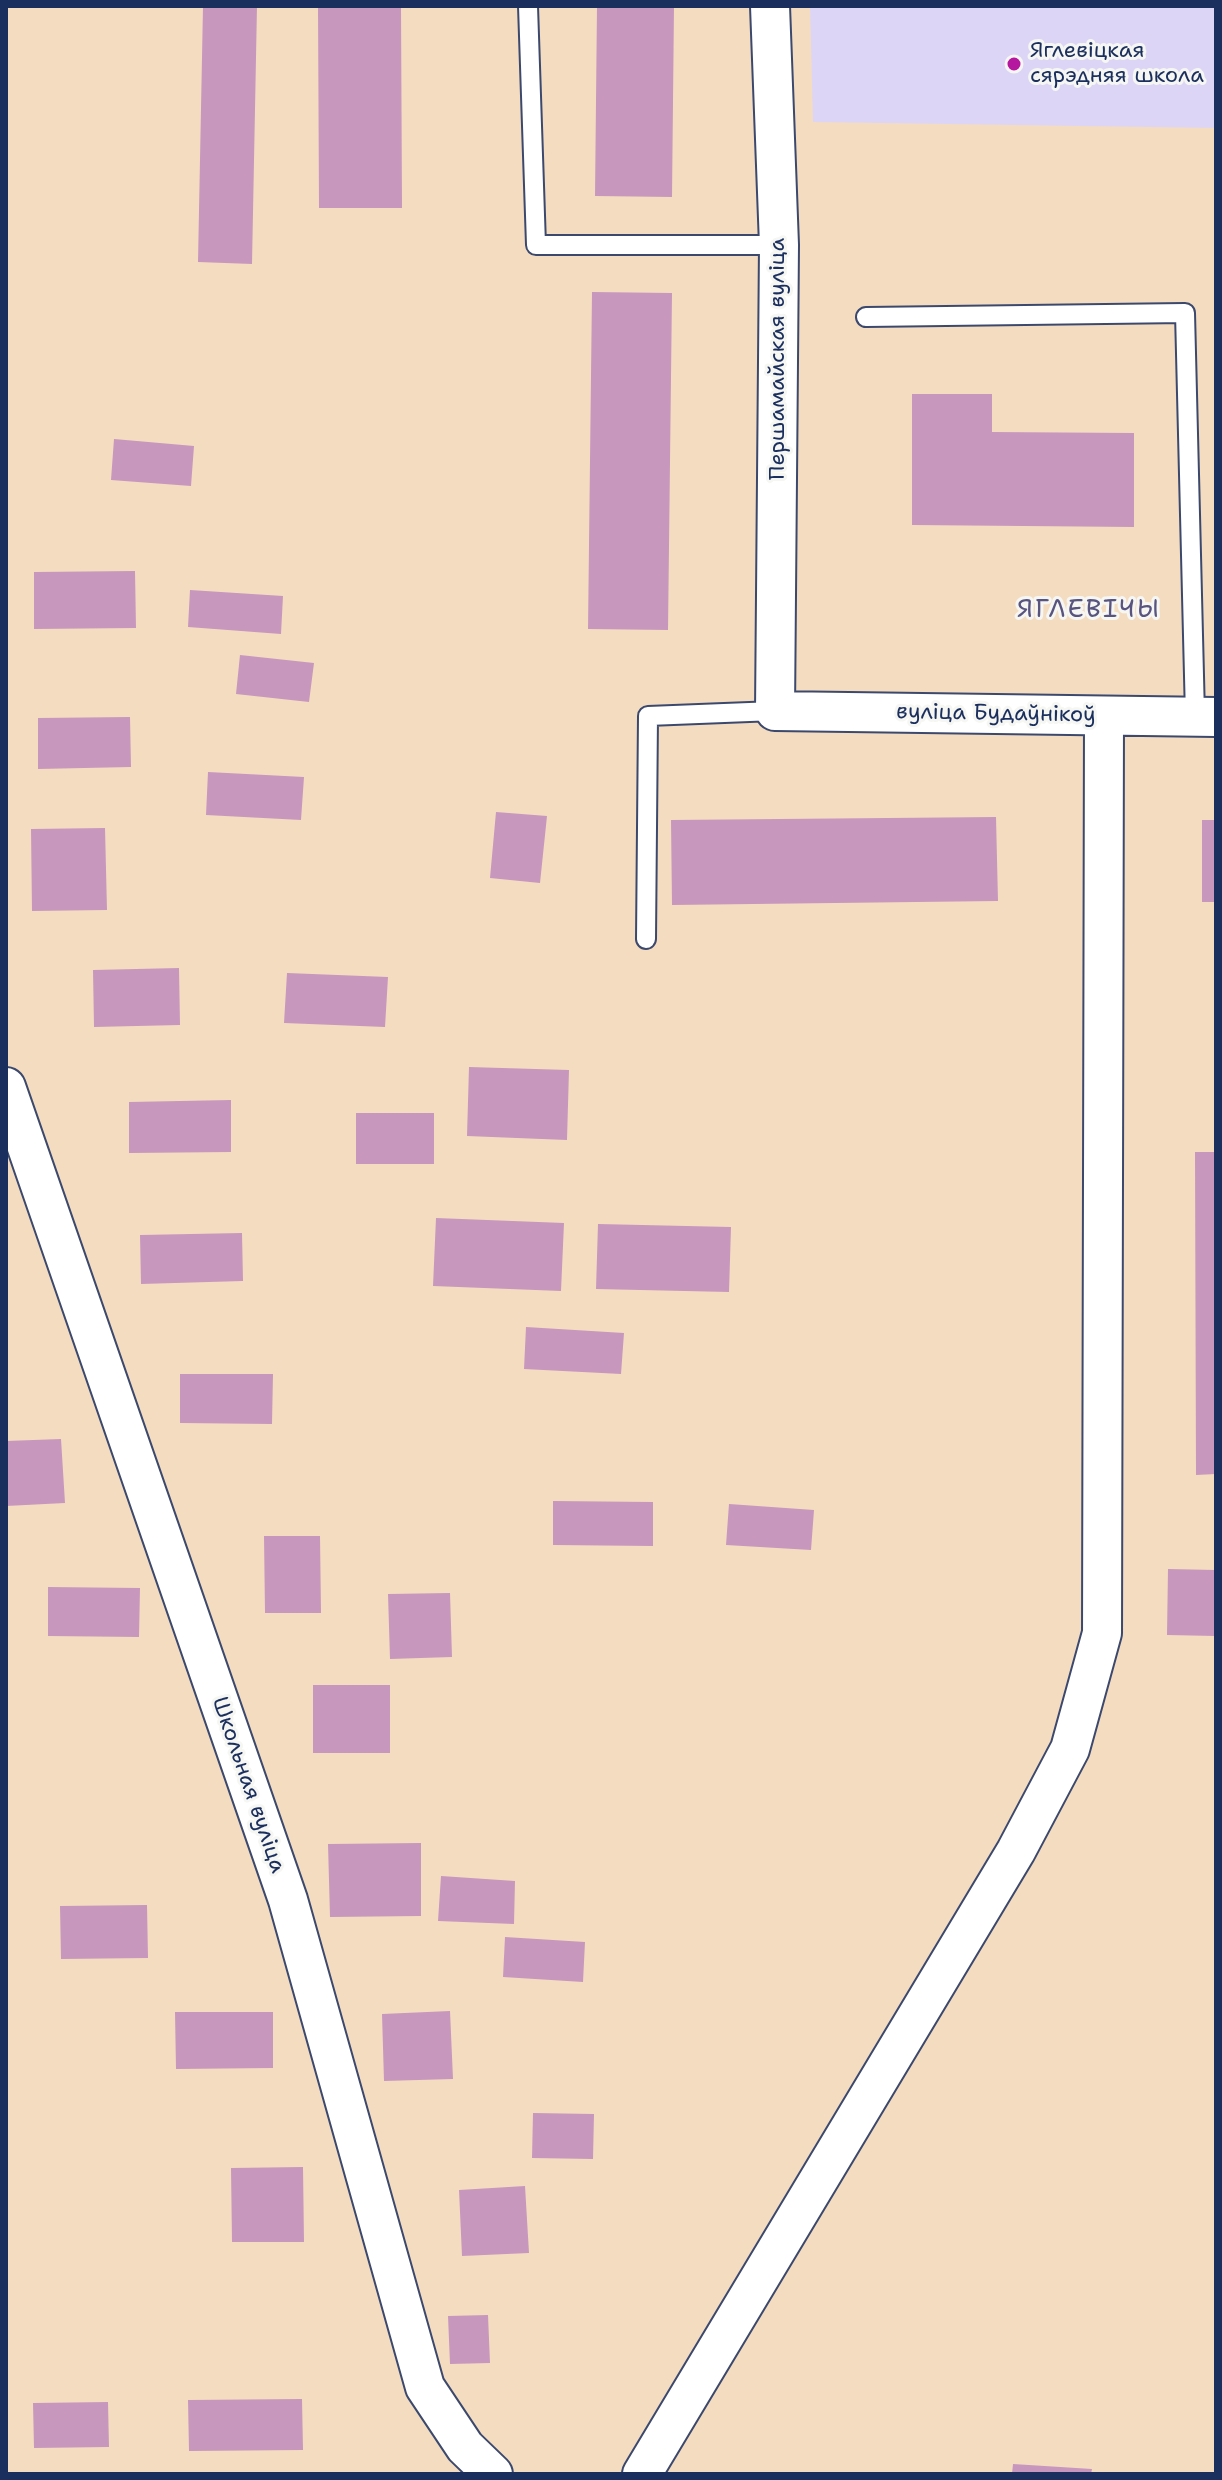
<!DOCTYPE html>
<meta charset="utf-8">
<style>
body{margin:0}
#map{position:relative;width:1222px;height:2480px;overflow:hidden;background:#f4dcc1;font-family:"Shantell Sans",sans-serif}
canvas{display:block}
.frame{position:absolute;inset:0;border:8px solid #1b2f5e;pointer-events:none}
</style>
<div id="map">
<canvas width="1222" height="2480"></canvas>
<div class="frame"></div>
</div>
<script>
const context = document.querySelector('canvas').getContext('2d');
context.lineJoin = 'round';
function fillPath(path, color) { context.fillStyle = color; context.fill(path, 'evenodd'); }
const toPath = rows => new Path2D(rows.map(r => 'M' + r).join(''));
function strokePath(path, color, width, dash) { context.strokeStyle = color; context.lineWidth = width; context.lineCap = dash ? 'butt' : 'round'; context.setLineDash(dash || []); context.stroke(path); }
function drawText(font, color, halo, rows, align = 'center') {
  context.font = font + ' "Shantell Sans",sans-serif'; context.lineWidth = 6; context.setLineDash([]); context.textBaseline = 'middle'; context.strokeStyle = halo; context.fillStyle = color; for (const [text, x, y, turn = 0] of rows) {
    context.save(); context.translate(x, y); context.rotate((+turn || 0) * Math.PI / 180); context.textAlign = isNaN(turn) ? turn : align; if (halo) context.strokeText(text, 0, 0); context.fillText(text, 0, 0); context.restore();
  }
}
fillPath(toPath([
 [810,6,1216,6,1216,128,813,122]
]), '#ddd5f6');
fillPath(toPath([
 [203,6,257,6,252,264,198,262],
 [318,6,401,6,402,208,319,208],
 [597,6,674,6,672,197,595,196],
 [592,292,672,293,668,630,588,629],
 [912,394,992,394,992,432,1134,433,1134,527,912,525],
 [114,439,194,446,191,486,111,480],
 [135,571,136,628,34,629,34,572],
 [190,590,283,596,281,634,188,627],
 [240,655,314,663,309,702,236,694],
 [130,717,131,767,38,769,38,718],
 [208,772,304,777,301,820,206,815],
 [496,812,547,816,540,883,490,878],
 [996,817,998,901,672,905,671,820],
 [1202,820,1216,820,1216,902,1202,902],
 [105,828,107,910,32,911,31,829],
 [179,968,180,1025,94,1027,93,970],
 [287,973,388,977,385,1027,284,1023],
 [469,1067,569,1070,567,1140,467,1136],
 [231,1100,231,1152,129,1153,129,1102],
 [356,1113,434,1113,434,1164,356,1164],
 [1195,1152,1216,1152,1216,1474,1196,1475],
 [436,1218,564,1223,561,1291,433,1286],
 [598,1224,731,1227,729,1292,596,1289],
 [242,1233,243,1281,141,1284,140,1235],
 [526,1327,624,1333,621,1374,524,1369],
 [180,1374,273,1374,272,1424,180,1423],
 [61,1439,65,1503,6,1506,6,1441],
 [553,1501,653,1502,653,1546,553,1545],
 [729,1504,814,1510,811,1550,726,1545],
 [264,1536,320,1536,321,1613,265,1613],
 [1168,1569,1216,1570,1216,1636,1167,1635],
 [48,1587,140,1588,139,1637,48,1636],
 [450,1593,452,1657,390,1659,388,1594],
 [313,1685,390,1685,390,1753,313,1753],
 [421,1843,421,1916,330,1917,328,1844],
 [441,1876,515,1881,514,1924,438,1921],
 [147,1905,148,1958,61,1959,60,1906],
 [505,1937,585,1942,583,1982,503,1977],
 [450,2011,453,2079,384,2081,382,2014],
 [175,2012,273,2012,273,2068,176,2069],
 [533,2113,594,2114,593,2159,532,2158],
 [303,2167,304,2242,232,2242,231,2168],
 [525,2186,529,2253,462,2256,459,2190],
 [488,2315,490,2363,450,2364,448,2316],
 [302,2399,303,2450,189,2451,188,2400],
 [108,2402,109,2447,34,2448,33,2403],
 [1013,2464,1092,2469,1091,2474,1012,2474]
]), '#c897bd');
const service = toPath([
 [528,6,536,245,779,245],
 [866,317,1185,313,1195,716],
 [646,939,648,716,775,711]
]);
const minor = toPath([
 [770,6,779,245,775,711,1216,717],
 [6,1087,288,1900,425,2387,465,2447,493,2474],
 [642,2474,1016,1851,1070,1749,1102,1633,1104,716]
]);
strokePath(service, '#3c496d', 22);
strokePath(minor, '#3c496d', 42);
strokePath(service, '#fff', 18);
strokePath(minor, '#fff', 38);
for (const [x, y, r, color] of [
 [1014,64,8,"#b5179e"]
]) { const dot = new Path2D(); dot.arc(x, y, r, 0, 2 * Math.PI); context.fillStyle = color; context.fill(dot); strokePath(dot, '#f6f6f2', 3); }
drawText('22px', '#1b2f5e', '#f6f6f2', [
 ["Яглевіцкая",1030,51],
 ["сярэдняя школа",1030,76]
], 'left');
drawText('22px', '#1b2f5e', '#f6f6f2', [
 ["Першамайская вуліца",778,359,-90],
 ["вуліца Будаўнікоў",996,714,1],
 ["Школьная вуліца",248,1785,71]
]);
context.letterSpacing = '2px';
drawText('26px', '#58537f', '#f6f6f2', [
 ["ЯГЛЕВІЧЫ",1089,610]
]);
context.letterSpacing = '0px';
</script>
